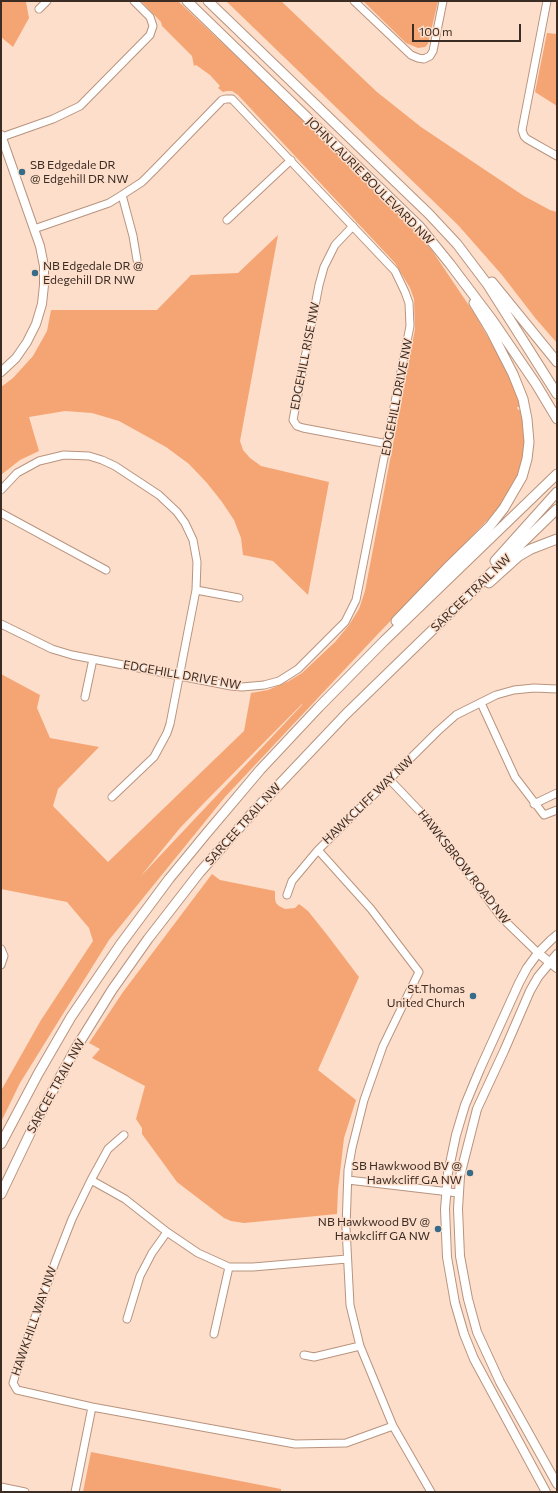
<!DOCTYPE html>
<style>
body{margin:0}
#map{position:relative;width:558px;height:1493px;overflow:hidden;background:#fddecb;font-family:Commissioner,sans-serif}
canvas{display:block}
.frame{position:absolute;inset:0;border:2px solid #3c2d24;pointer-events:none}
.scale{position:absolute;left:412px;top:24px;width:109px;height:18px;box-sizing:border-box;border:2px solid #3c2d24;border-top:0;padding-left:5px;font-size:12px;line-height:14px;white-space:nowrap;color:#3c2d24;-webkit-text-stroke:3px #fddecb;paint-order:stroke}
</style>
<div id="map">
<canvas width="558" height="1493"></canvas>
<div class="frame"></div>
<div class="scale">100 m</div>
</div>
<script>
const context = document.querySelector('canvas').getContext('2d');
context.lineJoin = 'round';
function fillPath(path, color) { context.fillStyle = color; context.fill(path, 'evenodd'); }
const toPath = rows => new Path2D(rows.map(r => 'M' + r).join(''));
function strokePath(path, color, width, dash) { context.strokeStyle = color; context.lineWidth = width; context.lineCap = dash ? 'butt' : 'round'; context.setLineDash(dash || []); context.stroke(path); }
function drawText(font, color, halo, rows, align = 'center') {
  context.font = font + ' Commissioner,sans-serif'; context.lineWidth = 3; context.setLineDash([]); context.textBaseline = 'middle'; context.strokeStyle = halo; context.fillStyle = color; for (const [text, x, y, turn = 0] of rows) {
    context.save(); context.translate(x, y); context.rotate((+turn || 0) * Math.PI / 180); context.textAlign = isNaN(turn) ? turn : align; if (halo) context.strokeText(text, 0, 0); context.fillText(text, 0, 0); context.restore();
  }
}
fillPath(toPath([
 [1,1,27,1,26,2,29,18,13,47,1,37],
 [141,1,178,1,368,181,431,249,474,313,507,370,521,407,517,407,518,410,522,409,525,443,522,462,517,476,511,490,497,510,377,635,225,797,109,940,20,1083,1,1122,2,1089,41,1020,93,941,89,928,67,902,1,889,1,674,40,695,37,708,50,738,99,747,58,789,53,806,108,862,244,731,251,693,268,690,289,681,302,673,335,642,349,625,359,609,365,591,415,329,414,299,410,288,395,263,238,95,232,91,227,91,223,92,218,88,220,86,210,75,196,65,194,66,192,56,162,26,161,22],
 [302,704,302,705,140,877,180,828,203,804],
 [226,1,281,1,377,92,421,127,524,196,550,210,557,212,557,343,536,319,502,275,458,225],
 [363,1,438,1,428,44,425,47,418,48,406,43],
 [547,33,557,34,557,106,535,92],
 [278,235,240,441,243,450,250,458,261,466,329,482,308,595,273,561,243,555,241,538,234,520,222,502,207,483,189,464,166,447,119,421,92,413,65,411,29,417,39,451,20,460,1,475,1,387,13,378,33,356,47,331,51,310,157,310,191,275,238,273],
 [212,874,220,880,275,891,275,899,276,903,279,906,285,909,295,908,299,904,308,911,328,936,359,977,318,1070,356,1100,344,1138,338,1190,337,1214,244,1223,231,1221,224,1218,177,1182,142,1134,142,1128,136,1119,145,1086,92,1058,100,1049,89,1043,123,992],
 [91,1452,281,1489,281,1492,83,1492]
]), '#f5a573');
const minor = toPath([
 [354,1,411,55,418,58,424,59,430,56,433,51,443,1],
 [547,1,522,130,524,136,527,139,557,156],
 [39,9,47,1],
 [2,137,53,119,80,106,150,35,153,26,150,17,134,1],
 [122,195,133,236,137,260],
 [227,220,291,160],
 [353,226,335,245,324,267,319,285,293,420,297,426,303,428,388,444],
 [1,490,17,473,39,461,64,455,89,456,102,460,115,466,159,495,177,512,185,523,193,540,197,562,196,590,170,724,167,733,154,757,112,797],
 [1,513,106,570],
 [196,590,239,598],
 [1,624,52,649,72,655,231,686,242,687,264,685,279,681,298,669,345,622,356,600,410,326,409,303,405,292,395,271,232,99,226,99,222,100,155,169,142,182,122,195,109,203,34,229],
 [85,697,93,659],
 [481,703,515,777,544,815,557,810],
 [390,780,430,822,501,917,538,953],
 [534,804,557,793],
 [318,850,371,909,419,972,383,1046,364,1100,352,1148,348,1170,346,1228,350,1305,360,1346,393,1426,431,1492],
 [287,895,292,881,318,850,438,731,456,715,496,695,514,690,534,688,557,689],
 [1,949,4,956,1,965],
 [124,1135,108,1149,91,1180,72,1219,56,1260,23,1350,13,1383,17,1390,92,1407,295,1444,346,1443,393,1426],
 [91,1180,125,1199,167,1232,198,1253,229,1267,253,1267,347,1259],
 [348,1180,458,1193],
 [127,1319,140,1276,152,1253,167,1232],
 [214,1334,229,1267],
 [304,1355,314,1357,360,1346],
 [1,1487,25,1492],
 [75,1492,92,1407]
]);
const tertiary = toPath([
 [1,135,40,246,44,266,44,285,42,304,36,324,27,342,16,358,1,372],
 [538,953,557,968],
 [557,954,538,977,530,991,504,1051,477,1109,460,1176,458,1209,460,1256,468,1299,477,1332,500,1382,557,1484],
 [546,1492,474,1359,464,1334,455,1303,447,1257,445,1209,448,1173,456,1135,465,1105,480,1069,519,983,527,968,538,953,551,940,557,935]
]);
const secondary = toPath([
 [187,1,420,227,450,264,493,321,536,384,557,419],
 [208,1,429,214,457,244,488,285,557,394],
 [492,282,557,362],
 [495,561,557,492],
 [489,583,519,556,531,549,557,539],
 [396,621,447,568,490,526,504,508,522,477,527,459,529,442,527,419,523,399,513,374,491,331,474,303],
 [1,1144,38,1074,71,1017,120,945,169,879,206,834,260,770,319,707,384,641,557,474],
 [1,1194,34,1125,76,1048,112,990,148,939,200,872,255,810,346,714,557,509]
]);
strokePath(minor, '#b8947e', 9);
strokePath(tertiary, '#b8947e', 10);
strokePath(secondary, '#b8947e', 11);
strokePath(minor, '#fff', 7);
strokePath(tertiary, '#fff', 8);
strokePath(secondary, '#fff', 9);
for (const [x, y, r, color] of [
 [22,172,4,"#376c88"],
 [35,273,4,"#376c88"],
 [473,996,4,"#376c88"],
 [470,1173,4,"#376c88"],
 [438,1229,4,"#376c88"]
]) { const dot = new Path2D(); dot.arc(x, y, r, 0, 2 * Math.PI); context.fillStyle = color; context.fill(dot); strokePath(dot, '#fddecb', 1.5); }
drawText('12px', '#3c2d24', '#fddecb', [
 ["SB Edgedale DR",30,165,"left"],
 ["@ Edgehill DR NW",30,179,"left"],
 ["NB Edgedale DR @",43,266,"left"],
 ["Edegehill DR NW",43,280,"left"],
 ["St.Thomas",465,989],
 ["United Church",465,1003],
 ["SB Hawkwood BV @",462,1166],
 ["Hawkcliff GA NW",462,1180],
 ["NB Hawkwood BV @",430,1222],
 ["Hawkcliff GA NW",430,1236]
], 'right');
drawText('12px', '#3c2d24', '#fddecb', [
 ["JOHN LAURIE BOULEVARD NW",370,181,45],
 ["EDGEHILL RISE NW",305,356,-79],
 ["EDGEHILL DRIVE NW",397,397,-79],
 ["SARCEE TRAIL NW",471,593,-44],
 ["EDGEHILL DRIVE NW",182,675,10],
 ["HAWKCLIFF WAY NW",368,800,-44],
 ["SARCEE TRAIL NW",243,824,-48],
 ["HAWKSBROW ROAD NW",464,867,52],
 ["SARCEE TRAIL NW",56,1086,-61],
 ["HAWKHILL WAY NW",34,1321,-71]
]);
</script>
